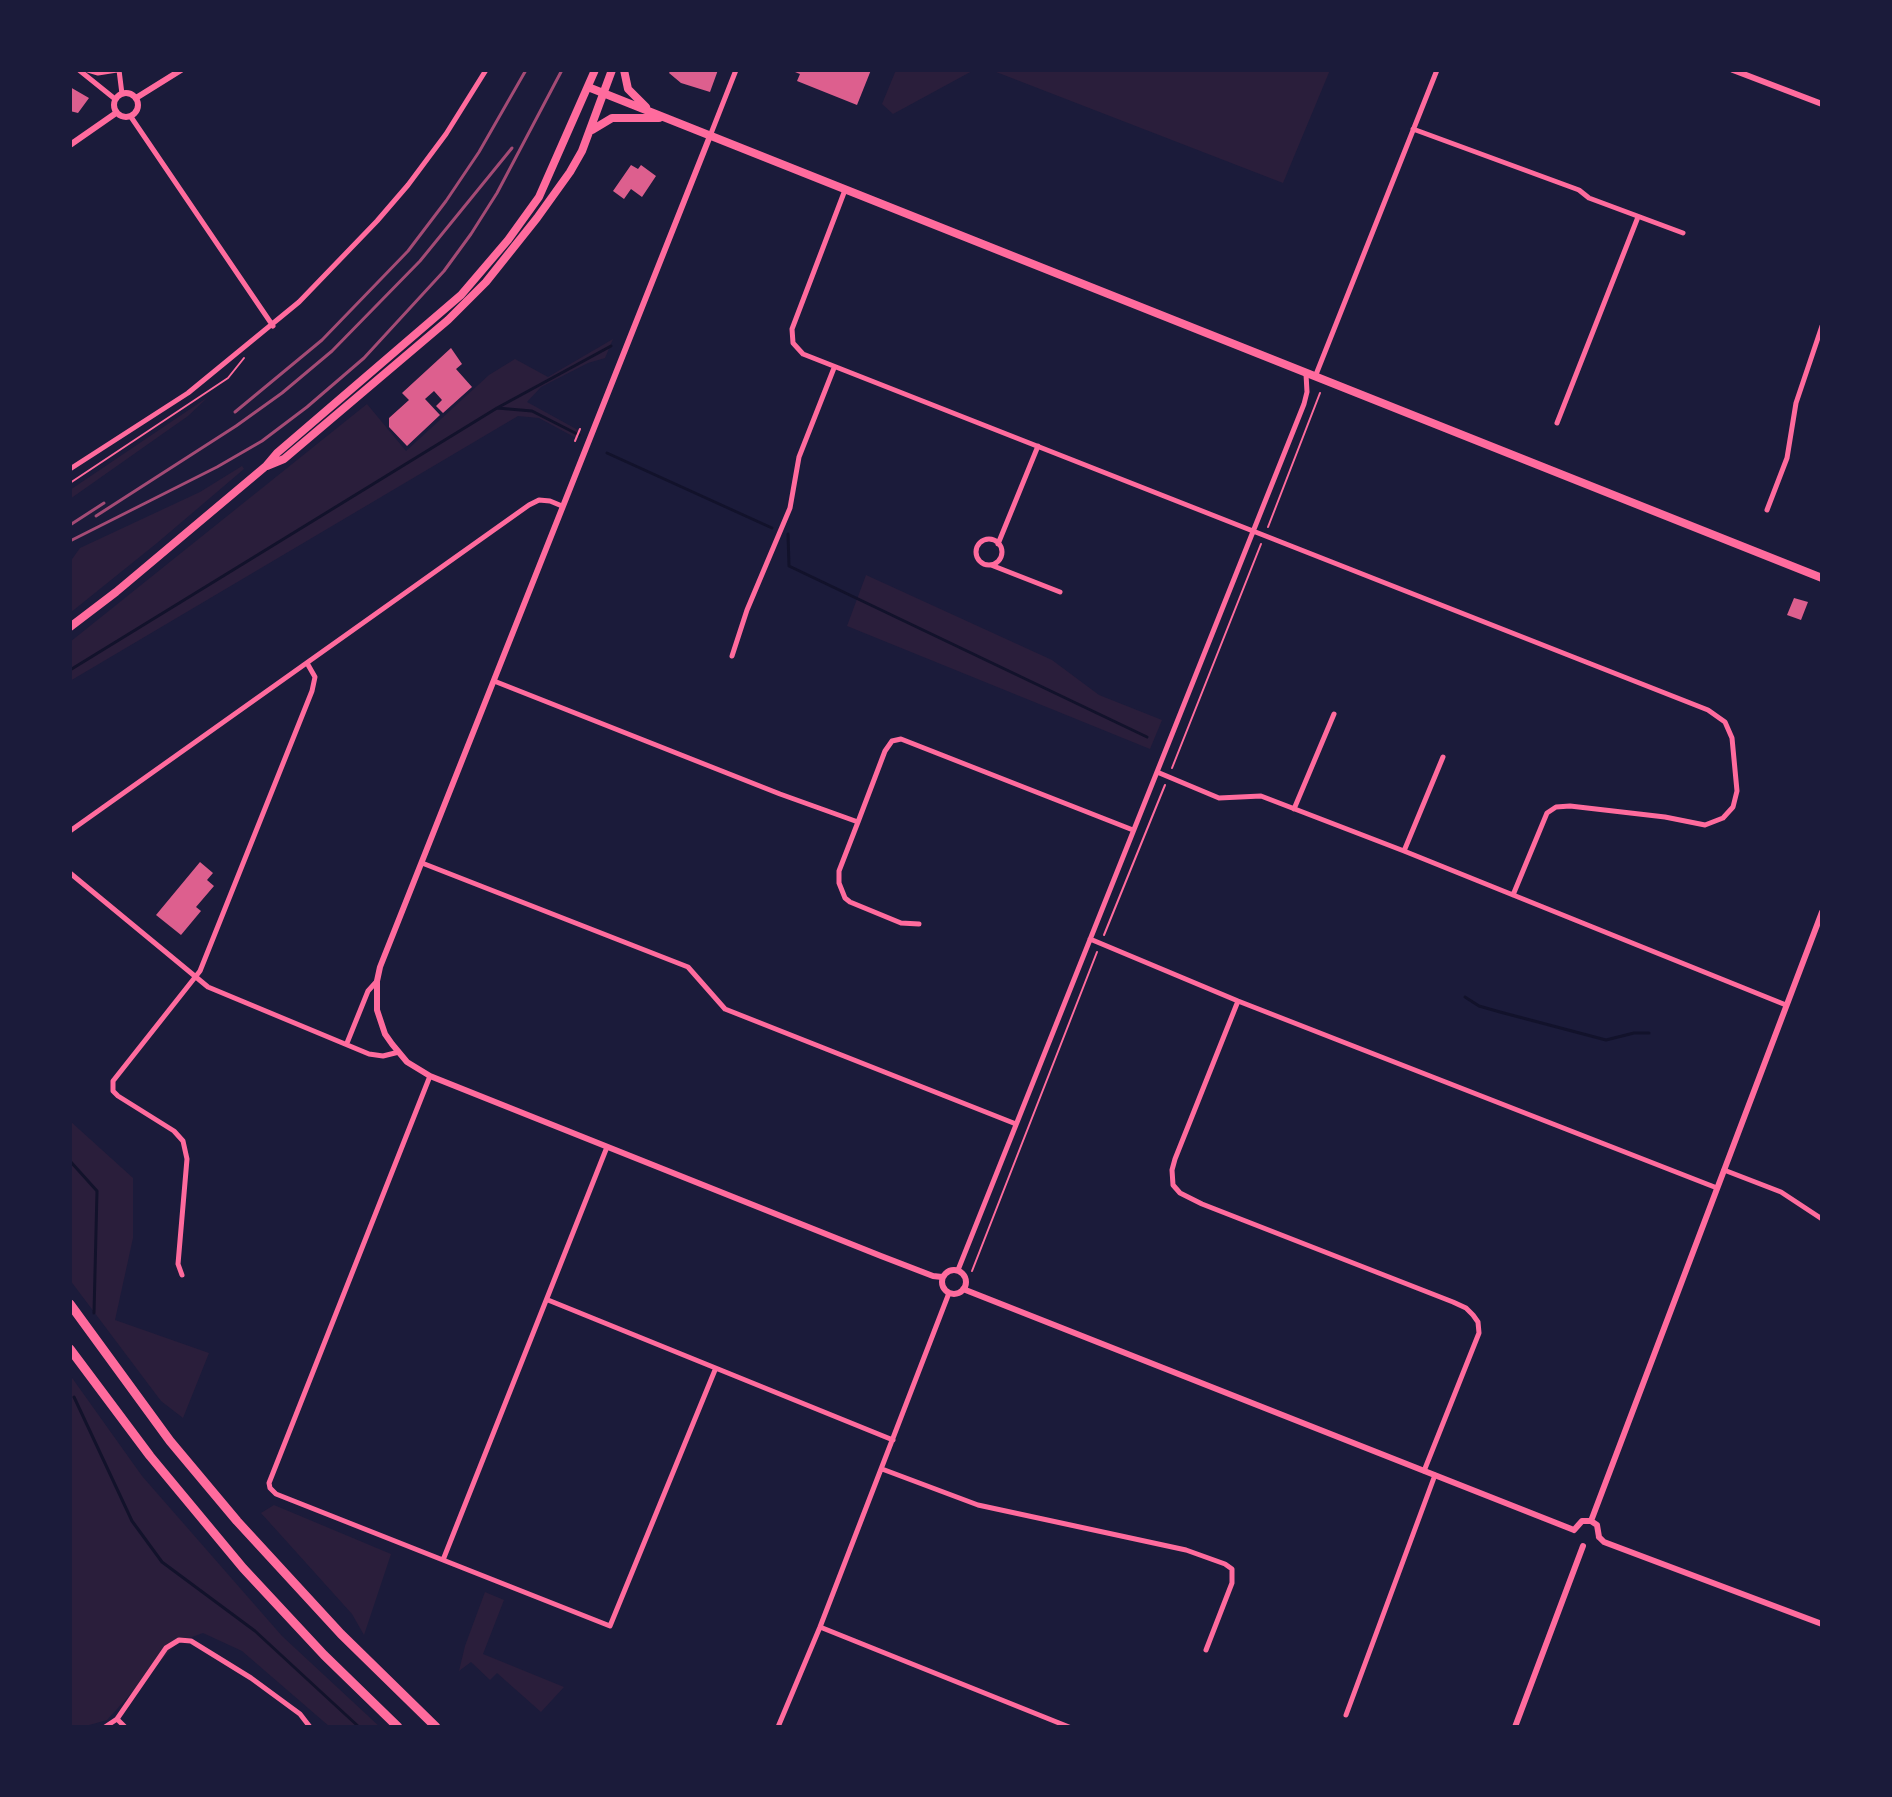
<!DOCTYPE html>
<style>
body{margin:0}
#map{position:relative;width:1892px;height:1797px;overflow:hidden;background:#1b1b3a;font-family:Barlow,sans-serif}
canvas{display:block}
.frame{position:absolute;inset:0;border:72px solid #1b1b3a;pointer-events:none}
</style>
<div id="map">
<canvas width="1892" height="1797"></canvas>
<div class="frame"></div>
</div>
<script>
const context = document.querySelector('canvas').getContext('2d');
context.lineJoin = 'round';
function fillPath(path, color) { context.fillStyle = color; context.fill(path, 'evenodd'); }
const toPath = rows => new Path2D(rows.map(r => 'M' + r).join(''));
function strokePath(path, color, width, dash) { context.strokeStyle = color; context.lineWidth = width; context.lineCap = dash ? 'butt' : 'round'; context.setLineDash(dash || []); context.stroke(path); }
fillPath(toPath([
 [896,70,974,70,893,114,882,104],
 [991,70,1330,70,1283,183],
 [613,339,605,358,588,363,541,387,527,402,578,430,576,438,539,418,518,416,70,681,70,642,367,404,406,451,489,375,515,359,548,377],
 [208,397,188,416,70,499,70,490],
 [242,466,244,469,157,543,70,613,70,562,80,548,200,492],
 [866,575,1052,660,1099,695,1162,720,1150,749,847,626],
 [70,1121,133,1178,133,1238,115,1320,209,1353,183,1418,161,1401,70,1280],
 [70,1375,142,1476,282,1636,380,1727,330,1727,242,1651,203,1633,178,1642,107,1720,82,1727,70,1727],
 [274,1505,391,1554,364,1635,352,1614,261,1513],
 [485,1592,504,1600,483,1654,564,1687,541,1712,497,1673,490,1680,471,1662,459,1671,465,1646]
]), '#2a1e3b');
strokePath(toPath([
 [497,408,532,411,579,435],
 [607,453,772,528],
 [788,534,789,566,1147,737],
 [70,670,497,408,611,346],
 [1465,997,1479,1006,1500,1012,1606,1040,1634,1033,1649,1033],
 [70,1161,97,1191,94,1313],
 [74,1397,132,1521,162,1562,255,1631,359,1727]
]), '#12122b', 3);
fillPath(toPath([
 [671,70,718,70,710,92,681,83,669,73],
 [790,70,871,70,857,105,797,81,800,74],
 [70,87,89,98,78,113,70,111],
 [631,165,638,169,641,165,656,176,642,197,631,189,624,199,613,191],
 [451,348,462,364,456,369,472,387,443,413,436,406,442,400,434,391,425,399,440,415,407,446,389,427,389,418,409,400,402,393],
 [1794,598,1808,602,1801,620,1787,615],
 [200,862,213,873,207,880,214,886,196,907,201,911,181,935,156,915]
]), '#dd5f8e');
strokePath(toPath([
 [575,441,580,429],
 [70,483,228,378,244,358],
 [1268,527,1320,393],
 [1172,768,1261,544],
 [1104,935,1165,785],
 [972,1271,1097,952]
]), '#ff6b9d', 2);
strokePath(toPath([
 [79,70,115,99],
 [88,70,98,73,117,70],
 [119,70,122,94],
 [131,117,273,326],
 [1413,129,1579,190,1589,198,1683,233],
 [710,136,736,70],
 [845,190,792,329,793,343,803,354,1708,710,1725,722,1732,738,1737,791,1733,807,1723,818,1705,825,1665,817,1570,806,1556,807,1547,813,1513,895],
 [1315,377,1437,70],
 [1557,423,1638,217],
 [70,469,188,393,299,302,377,221,408,185,446,134,486,70],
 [1767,510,1787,458,1796,403,1822,326],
 '976 552a13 13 0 1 1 26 0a13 13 0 1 1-26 0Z',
 [998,544,1038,446],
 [991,565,1060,592],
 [732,656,747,610,790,508,799,457,834,368],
 [494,681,780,794,858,822,885,751,892,741,901,739,1133,830],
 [1157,772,1219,798,1261,796,1404,851,1786,1005],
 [1294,809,1334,714],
 [858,822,839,871,839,883,845,898,850,902,901,923,919,924],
 [70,831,529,505,539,500,550,501,562,506],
 [1404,851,1443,757],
 [422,863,688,967,725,1009,1016,1124],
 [70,873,208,987,369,1054,383,1056,399,1052],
 [1090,939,1238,1001,1717,1188],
 [1238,1001,1175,1159,1172,1170,1173,1185,1180,1193,1202,1204,1453,1302,1466,1308,1473,1315,1478,1322,1479,1333,1424,1471],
 [347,1043,368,991,377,981],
 [430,1076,269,1483,270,1488,276,1494,610,1626,715,1370],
 [1724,1170,1781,1192,1822,1219],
 [958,1270,1304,404,1307,392,1306,374],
 [182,1275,178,1264,187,1159,183,1141,174,1131,118,1096,113,1091,113,1081,200,971,312,691,315,677,307,663],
 [548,1300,893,1440],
 [882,1469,978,1505,1186,1550,1225,1564,1232,1569,1232,1583,1206,1650],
 [443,1560,607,1147],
 [820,1627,1069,1727],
 [1346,1715,1435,1475],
 [117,1719,125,1727],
 [105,1727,117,1719,166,1648,179,1640,191,1641,251,1678,300,1714,310,1727],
 [778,1727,820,1627,949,1293]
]), '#ff6b9d', 5);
strokePath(toPath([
 [1733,70,1822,104],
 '114 105a12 12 0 1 1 24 0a12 12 0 1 1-24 0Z',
 [136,98,181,70],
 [710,136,380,967,377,981,377,1010,385,1034,392,1044,407,1062,430,1076,881,1256,933,1276,942,1277],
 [70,145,116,113],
 '942 1282a12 12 0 1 1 24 0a12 12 0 1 1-24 0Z',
 [963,1289,1574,1530],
 [1591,1521,1822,912],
 [1591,1521,1597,1525,1599,1537],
 [1574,1530,1582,1521,1591,1521],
 [1599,1537,1604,1542,1822,1624],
 [1515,1727,1583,1546]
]), '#ff6b9d', 6);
strokePath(toPath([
 [624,70,628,89,646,107],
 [588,87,1822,578],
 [592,130,612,118,659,118],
 [267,466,284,459,448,320,486,282,537,218,570,172,582,151,612,70],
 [70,627,116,592,266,466,277,453,461,295,508,240,539,197,595,70]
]), '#ff6b9d', 8);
strokePath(toPath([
 [70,1304,170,1441,237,1521,341,1634,436,1727],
 [70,1349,150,1456,243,1568,324,1655,398,1727]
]), '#ff6b9d', 9);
strokePath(toPath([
 [235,412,322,340,408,251,446,201,479,152,526,70],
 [96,516,236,426,282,393,332,351,420,261,512,148],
 [70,525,104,503],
 [70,541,217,467,262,441,307,407,364,358,444,271,471,234,497,193,562,70]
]), '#a44b75', 3);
</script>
